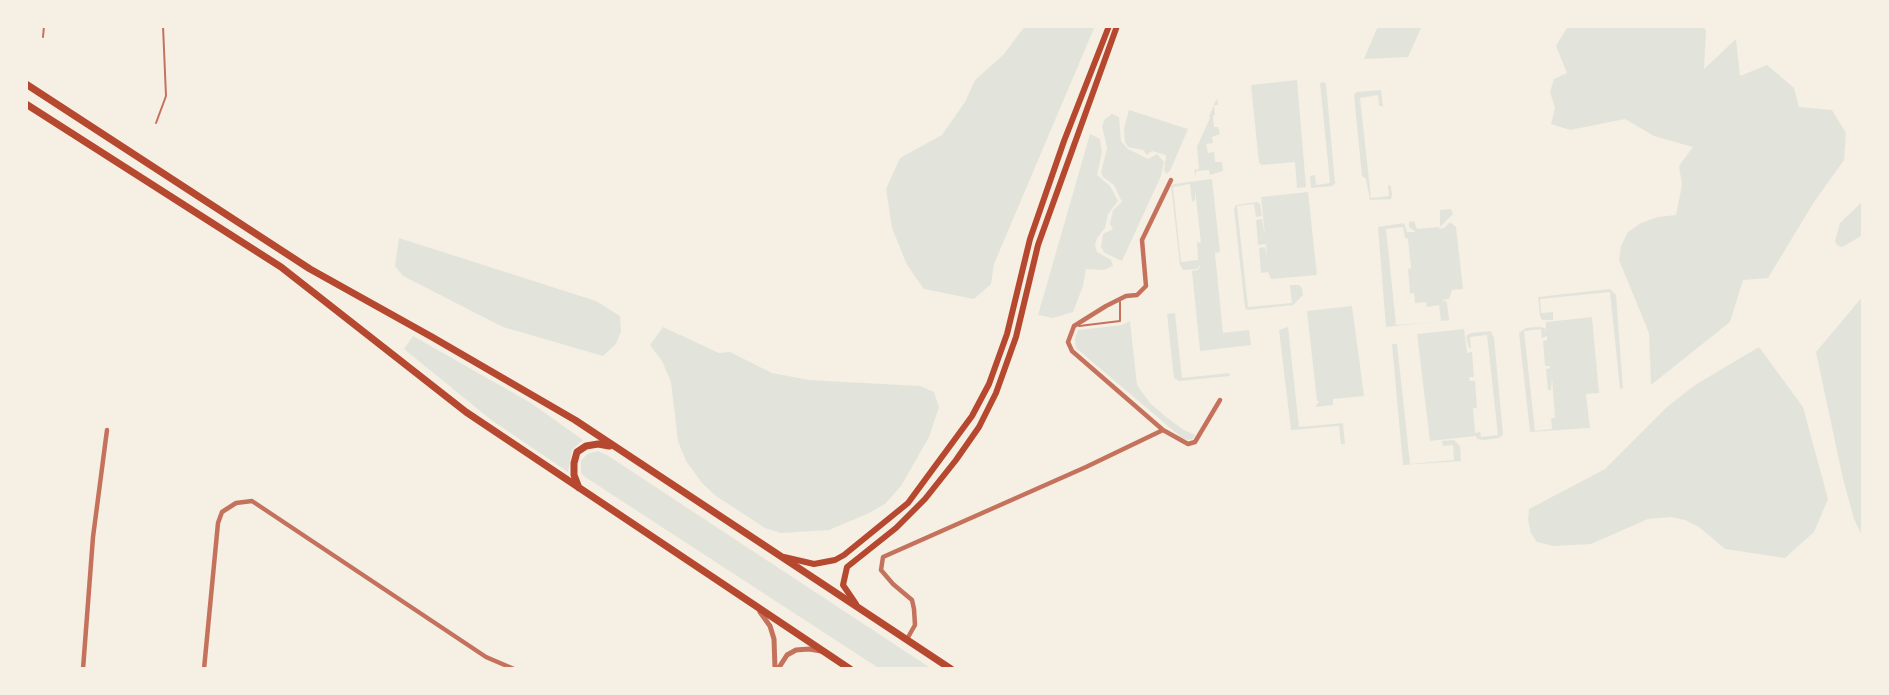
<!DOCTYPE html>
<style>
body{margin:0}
#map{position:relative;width:1889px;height:695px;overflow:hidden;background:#f6efe4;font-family:Rubik,sans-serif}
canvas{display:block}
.frame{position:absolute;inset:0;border:28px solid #f6efe4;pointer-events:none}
</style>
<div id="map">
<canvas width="1889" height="695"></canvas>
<div class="frame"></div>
</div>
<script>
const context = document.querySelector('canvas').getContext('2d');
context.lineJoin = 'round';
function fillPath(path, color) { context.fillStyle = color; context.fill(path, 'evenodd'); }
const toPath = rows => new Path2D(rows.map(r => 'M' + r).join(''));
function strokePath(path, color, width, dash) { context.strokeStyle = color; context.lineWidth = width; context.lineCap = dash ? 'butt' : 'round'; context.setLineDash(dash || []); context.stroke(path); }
fillPath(toPath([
 [1025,26,1095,26,994,264,991,284,974,299,924,289,907,265,892,228,886,189,900,158,942,135,965,102,975,80,1004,54],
 [1378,26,1422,26,1408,57,1364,59],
 [1568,26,1702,26,1706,30,1704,69,1736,39,1740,76,1767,65,1794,88,1799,107,1832,110,1846,133,1844,160,1814,202,1768,278,1743,280,1730,322,1651,385,1649,333,1619,260,1621,246,1628,232,1641,223,1658,217,1676,215,1682,185,1679,166,1693,147,1654,136,1625,119,1570,130,1551,124,1555,108,1550,92,1554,79,1567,73,1556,46],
 [1297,80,1306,187,1297,188,1295,162,1262,165,1259,163,1251,85],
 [1324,82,1326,84,1335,183,1333,186,1311,188,1310,176,1315,175,1316,185,1330,183,1320,83],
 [1381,90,1383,106,1379,106,1378,95,1360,98,1371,198,1389,196,1388,185,1391,186,1392,196,1391,199,1370,200,1366,179,1362,176,1354,95,1356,92],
 [1217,98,1218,105,1214,105,1215,115,1213,116,1214,127,1218,127,1220,134,1212,137,1213,143,1206,144,1208,153,1214,152,1215,162,1222,162,1223,171,1210,175,1209,170,1196,171,1196,177,1194,170,1199,169,1197,147,1210,118,1209,116],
 [1129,110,1188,129,1170,171,1166,174,1164,171,1166,155,1152,151,1147,155,1143,150,1128,147,1125,142,1124,128],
 [1112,114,1119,117,1121,141,1128,149,1148,159,1157,154,1164,162,1161,176,1122,261,1105,253,1101,247,1103,234,1113,229,1110,224,1113,210,1122,202,1114,185,1103,177,1101,172,1107,148,1102,126,1105,119],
 [1090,134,1100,139,1102,152,1097,175,1110,186,1118,201,1108,214,1105,228,1097,238,1095,245,1097,252,1111,260,1113,266,1104,270,1086,269,1083,286,1073,312,1053,318,1038,315],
 [1212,179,1220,252,1215,253,1223,333,1249,330,1251,345,1200,351,1192,271,1198,270,1202,262,1197,269,1183,270,1180,265,1171,186,1174,184],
 [1190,184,1192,202,1195,200,1195,190,1201,243,1197,242,1198,260,1181,262,1173,187],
 [1308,192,1317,275,1271,279,1268,272,1261,273,1259,248,1265,247,1267,259,1266,244,1258,245,1256,220,1262,219,1265,236,1261,197],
 [1863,201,1863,235,1842,247,1837,245,1835,241,1840,223],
 [1257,202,1260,204,1262,216,1256,217,1254,204,1237,206,1248,307,1292,303,1290,285,1299,285,1302,288,1303,295,1293,305,1248,310,1245,308,1234,209,1236,205],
 [1451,209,1453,214,1438,229,1444,228,1450,222,1456,227,1463,289,1452,290,1449,299,1442,300,1447,302,1449,320,1386,327,1378,227,1404,223,1407,232,1416,232,1409,227,1409,222,1414,221,1417,229,1440,227,1440,210],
 [1403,227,1405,238,1408,239,1411,268,1408,269,1410,294,1414,293,1415,303,1426,302,1427,307,1439,305,1441,321,1396,325,1386,229],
 [399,238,596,301,620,316,621,331,616,344,603,356,503,327,403,276,395,266],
 [1610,289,1616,295,1623,388,1620,389,1610,292,1540,299,1541,313,1553,312,1553,320,1542,320,1540,316,1538,297],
 [1863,296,1863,538,1854,519,1843,479,1816,352],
 [1352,306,1364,396,1333,399,1333,405,1315,407,1319,401,1317,401,1307,311],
 [1175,313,1182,378,1229,373,1230,376,1179,381,1174,378,1167,314],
 [1592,317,1599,393,1586,394,1590,428,1530,432,1519,333,1526,328,1540,327,1545,328,1546,333,1546,322],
 [1541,329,1542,338,1547,336,1547,340,1543,341,1545,366,1550,366,1550,368,1546,369,1548,390,1551,390,1552,378,1555,418,1551,418,1552,429,1535,431,1524,331],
 [1130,321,1137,385,1150,403,1166,417,1184,430,1195,435,1193,439,1187,440,1182,438,1076,348,1075,339,1078,330,1122,325],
 [663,327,719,353,730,352,772,373,809,380,920,386,934,392,939,407,929,437,901,486,885,504,867,514,829,530,781,533,765,528,716,496,702,483,686,461,678,441,671,382,662,361,650,345],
 [1288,327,1299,427,1343,423,1345,444,1341,444,1339,426,1291,430,1279,330],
 [1464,329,1467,353,1472,352,1474,377,1469,377,1470,381,1475,381,1477,408,1473,408,1475,433,1480,432,1481,437,1498,435,1487,335,1470,337,1471,348,1469,348,1466,336,1471,333,1491,331,1494,338,1503,435,1499,438,1484,440,1477,439,1476,436,1430,441,1417,334],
 [413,336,531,403,583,440,572,450,568,472,490,419,404,349],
 [1392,344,1397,344,1410,464,1454,460,1453,445,1443,446,1442,441,1454,440,1460,446,1461,461,1403,465],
 [1759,347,1803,407,1828,499,1814,532,1785,558,1725,549,1699,527,1685,520,1671,517,1648,519,1591,544,1553,546,1537,542,1531,533,1528,520,1529,509,1605,469,1667,407,1695,385],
 [598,451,607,455,932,669,880,669,585,477,581,473,581,461,587,454]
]), '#e2e4dc');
strokePath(toPath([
 [43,37,44,26],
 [156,123,166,96,163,26],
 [1079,326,1120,321,1120,302]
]), '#c5725c', 2);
strokePath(toPath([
 [1171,180,1142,240,1146,286,1137,295,1126,296,1106,306,1074,326,1068,342,1072,351,1163,430,1188,444,1195,442,1220,400],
 [907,639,915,625,914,609,912,600,893,584,881,570,883,557,1086,467,1163,430],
 [83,669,93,537,107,430],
 [204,669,218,523,222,512,236,503,252,501,486,657,514,669]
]), '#c5725c', 4.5);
strokePath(toPath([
 [760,612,770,626,774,639,775,669],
 [778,669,787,655,796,650,809,649,821,651]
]), '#c5725c', 5);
strokePath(toPath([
 [784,557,814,564,835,560,844,555,908,503,972,416,989,384,1007,334,1030,239,1064,141,1109,26],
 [856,604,843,585,847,567,896,528,925,499,956,460,979,427,996,393,1016,337,1038,245,1117,26]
]), '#b5482f', 6);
strokePath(toPath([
 [26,84,310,269,432,337,575,420,951,669],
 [26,104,281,267,466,412,850,669],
 [579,488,574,475,574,463,577,452,586,446,598,444,609,446]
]), '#b5482f', 7);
</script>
